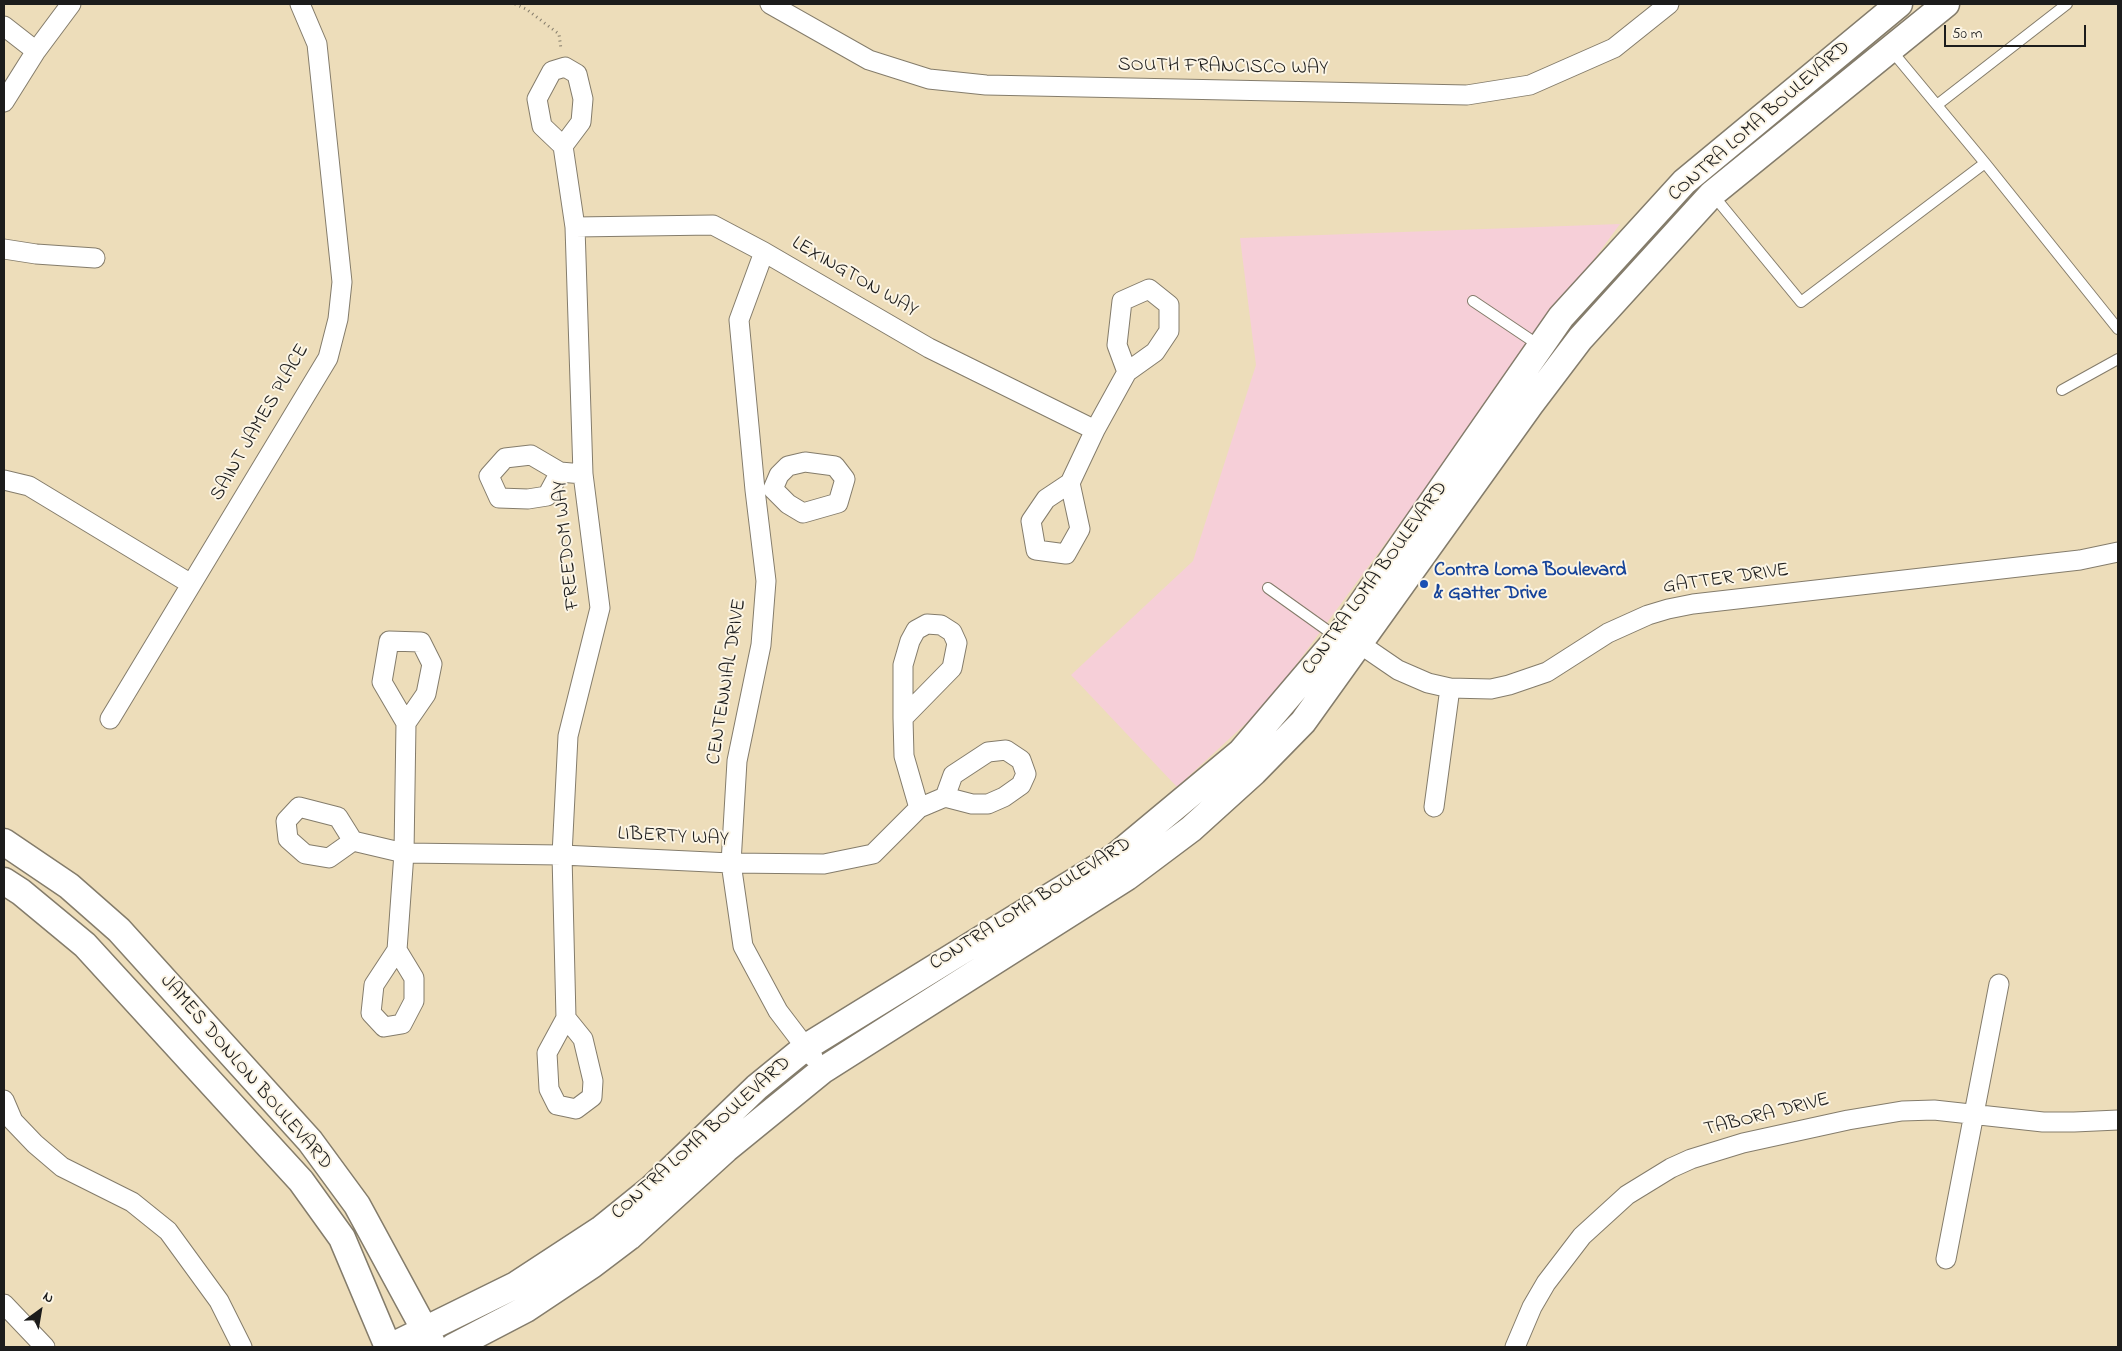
<!DOCTYPE html>
<style>
body{margin:0}
#map{position:relative;width:2122px;height:1351px;overflow:hidden;background:#edddba;font-family:"Indie Flower",sans-serif}
canvas{display:block}
.frame{position:absolute;inset:0;border:5px solid #1c1c1c;pointer-events:none}
.north{position:absolute;left:15px;top:1286px;width:50px;height:50px;-webkit-text-stroke:4px #fcf5e5;paint-order:stroke;rotate:32deg;font-size:14px;font-weight:700;line-height:20px;text-align:center;color:#1c1c1c}
.north::after{content:'';display:block;margin:auto;width:18px;height:22px;background:#1c1c1c;clip-path:polygon(50% 0,100% 100%,50% 72%,0 100%)}
.scale{position:absolute;left:1944px;top:25px;width:142px;height:22px;box-sizing:border-box;border:2px solid #1c1c1c;border-top:0;padding-left:6px;font-size:15px;line-height:18px;white-space:nowrap;color:#1c1c1c;-webkit-text-stroke:4px #fcf5e5;paint-order:stroke}
</style>
<div id="map">
<canvas width="2122" height="1351"></canvas>
<div class="frame"></div>
<div class="north">N</div>
<div class="scale">50 m</div>
</div>
<script>
const context = document.querySelector('canvas').getContext('2d');
context.lineJoin = 'round';
function fillPath(path, color) { context.fillStyle = color; context.fill(path, 'evenodd'); }
const toPath = rows => new Path2D(rows.map(r => 'M' + r).join(''));
function strokePath(path, color, width, dash) { context.strokeStyle = color; context.lineWidth = width; context.lineCap = dash ? 'butt' : 'round'; context.setLineDash(dash || []); context.stroke(path); }
function drawText(font, color, halo, rows, align = 'center') {
  context.font = font + ' "Indie Flower",sans-serif'; context.lineWidth = 4; context.setLineDash([]); context.textBaseline = 'middle'; context.strokeStyle = halo; context.fillStyle = color; for (const [text, x, y, turn = 0] of rows) {
    context.save(); context.translate(x, y); context.rotate((+turn || 0) * Math.PI / 180); context.textAlign = isNaN(turn) ? turn : align; if (halo) context.strokeText(text, 0, 0); context.fillText(text, 0, 0); context.restore();
  }
}
fillPath(toPath([
 [1620,224,1268,703,1177,787,1071,675,1193,561,1256,365,1240,238]
]), '#f6cfd8');
const service = toPath([
 [1891,50,1985,163,2118,329],
 [1937,105,2067,4],
 [1713,195,1801,302,1985,163],
 [1473,301,1540,346],
 [2062,390,2118,359],
 [1268,588,1338,638]
]);
const minor = toPath([
 [770,4,869,60,929,79,986,85,1467,95,1530,85,1614,48,1669,4],
 [4,26,36,51],
 [4,102,36,51,71,4],
 [563,146,581,122,583,99,577,74,565,67,552,71,537,99,542,126,563,146,575,227,583,474,600,608,568,736,562,855,566,1018,547,1053,549,1089,557,1105,576,1109,592,1097,593,1081,583,1039,566,1018],
 [575,227,713,225,764,252,929,348,1095,430],
 [4,249,36,254,95,258],
 [764,252,739,320,755,490,766,581,761,645,737,761,731,863,743,946,778,1011,813,1057],
 [805,462,835,466,845,479,838,503,803,513,788,504,773,489,779,475,788,466,805,462],
 [560,472,547,496,528,499,499,498,489,476,505,458,531,455,560,472,583,474],
 [4,480,29,486,191,584],
 [1070,483,1080,529,1066,554,1036,550,1031,521,1046,499,1070,483,1095,430,1127,372,1155,352,1169,331,1169,305,1149,289,1122,301,1117,345,1127,372],
 [1346,640,1360,644,1398,670,1428,683,1450,688,1491,689,1509,685,1547,672,1608,633,1648,615,1668,609,1693,604,2080,560,2118,552],
 [903,718,952,668,957,643,952,632,941,625,927,624,916,630,910,641,903,665,903,718,904,756,919,808],
 [110,719,328,358,338,319,342,282,317,44,300,4],
 [1434,807,1450,688],
 [353,841,329,858,305,854,288,839,286,821,299,807,338,817,353,841,404,853,562,855,731,863,824,864,873,854,919,808,945,797,972,804,988,804,1004,797,1021,785,1026,774,1021,760,1006,750,988,752,953,775,945,797],
 [397,950,414,978,414,1001,402,1024,384,1027,371,1013,374,985,397,950,404,853,406,723,382,682,389,641,421,642,432,664,426,694,406,723],
 [4,1100,13,1121,35,1144,62,1167,132,1202,168,1231,219,1301,242,1347],
 [1946,1259,1999,984],
 [4,1304,45,1347],
 [1515,1347,1532,1307,1546,1283,1582,1236,1627,1195,1671,1168,1691,1159,1743,1143,1848,1120,1902,1111,1934,1110,2043,1122,2074,1122,2118,1120]
]);
const secondary = toPath([
 [4,842,69,886,119,930,310,1141,357,1205,434,1347],
 [4,881,21,892,85,945,301,1181,342,1238,388,1347],
 [390,1347,516,1285,600,1230,652,1188,757,1087,806,1047,1116,856,1241,752,1338,638,1561,317,1684,182,1899,4],
 [453,1347,526,1309,592,1265,629,1237,726,1149,823,1070,1127,877,1191,829,1254,772,1303,722,1530,405,1580,339,1712,194,1946,4]
]);
strokePath(service, '#847c6b', 12);
strokePath(minor, '#847c6b', 21);
strokePath(secondary, '#847c6b', 29);
strokePath(toPath([
 [515,4,526,9,559,34,561,49]
]), '#847c6b', 3, [1, 4]);
strokePath(service, '#fff', 10);
strokePath(minor, '#fff', 19);
strokePath(secondary, '#fff', 26);
for (const [x, y, r, color] of [
 [1424,584,5,"#1a4fb4"]
]) { const dot = new Path2D(); dot.arc(x, y, r, 0, 2 * Math.PI); context.fillStyle = color; context.fill(dot); strokePath(dot, '#fcf5e5', 2); }
drawText('20px', '#1c1c1c', '#fcf5e5', [
 ["SOUTH FRANCISCO WAY",1223,68,1],
 ["CONTRA LOMA BOULEVARD",1760,122,-41],
 ["LEXINGTON WAY",854,278,30],
 ["SAINT JAMES PLACE",261,423,-60],
 ["FREEDOM WAY",568,545,-96],
 ["CONTRA LOMA BOULEVARD",1376,579,-54],
 ["GATTER DRIVE",1726,580,-8],
 ["CENTENNIAL DRIVE",728,682,-81],
 ["LIBERTY WAY",673,838,3],
 ["CONTRA LOMA BOULEVARD",1031,905,-32],
 ["JAMES DONLON BOULEVARD",245,1073,49],
 ["TABORA DRIVE",1767,1116,-14],
 ["CONTRA LOMA BOULEVARD",702,1139,-42]
]);
drawText('bold 20px', '#164399', '#fcf5e5', [
 ["Contra Loma Boulevard",1434,572],
 ["& Gatter Drive",1434,595]
], 'left');
</script>
